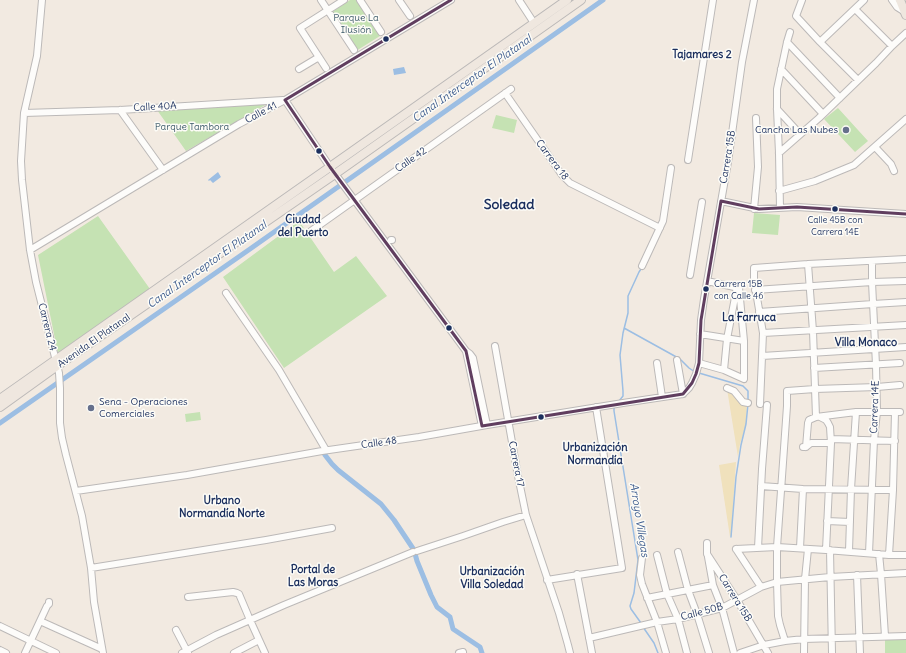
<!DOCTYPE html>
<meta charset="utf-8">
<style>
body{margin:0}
canvas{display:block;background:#f2eae1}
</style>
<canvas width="906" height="653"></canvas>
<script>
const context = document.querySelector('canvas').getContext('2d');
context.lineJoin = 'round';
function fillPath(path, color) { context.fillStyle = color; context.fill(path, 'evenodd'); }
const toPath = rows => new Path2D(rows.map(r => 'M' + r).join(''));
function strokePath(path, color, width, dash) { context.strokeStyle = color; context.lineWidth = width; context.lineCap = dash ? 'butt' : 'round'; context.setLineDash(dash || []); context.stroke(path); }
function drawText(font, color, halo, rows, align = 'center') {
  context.font = font + ' Delius,sans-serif'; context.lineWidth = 3; context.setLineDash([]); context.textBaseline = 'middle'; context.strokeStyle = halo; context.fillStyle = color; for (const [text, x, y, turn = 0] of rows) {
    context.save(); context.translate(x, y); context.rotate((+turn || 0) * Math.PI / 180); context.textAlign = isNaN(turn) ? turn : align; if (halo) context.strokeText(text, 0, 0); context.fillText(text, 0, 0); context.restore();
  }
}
fillPath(toPath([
 [350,0,358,0,380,36,356,51,332,12],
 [246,104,267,104,186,151,157,110],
 [838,108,868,141,855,152,824,119],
 [496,115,517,120,514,133,492,128],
 [754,213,780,215,778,235,752,233],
 [98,216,150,289,58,354,38,255],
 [299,221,334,272,356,256,387,296,284,368,223,277],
 [200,412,201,420,186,422,185,414],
 [906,639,906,653,885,653,885,640]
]), '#c5e2b3');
fillPath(toPath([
 [727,389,747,403,746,424,740,444,738,457],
 [736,462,731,536,730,537,719,465]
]), '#f0e1bc');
fillPath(toPath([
 [404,67,406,73,394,75,393,69],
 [218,172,221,177,213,183,210,180,209,181,208,180]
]), '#9cbee3');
strokePath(toPath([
 [624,328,680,359,689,368,695,372],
 [699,373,743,386,748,391,748,400],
 [619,401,623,396,623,391,620,355,623,333,628,313,628,296,639,272,641,269],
 [616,406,614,408,614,411,638,560,634,593,630,606,631,609,641,623],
 [731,537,736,477,741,445,746,424,748,404],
 [643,627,654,643,658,653]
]), '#9cbee3', 1.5);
strokePath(toPath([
 [0,423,250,249,603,0],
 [325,455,332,464,338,470,381,504,394,520,414,550,417,561,431,595,437,607,450,617,453,629,480,647,482,653]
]), '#9cbee3', 5);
const minor = toPath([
 [42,0,37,56,24,113,21,161,22,180,30,250,36,282,59,373,60,388,60,423,62,438,66,455,82,516,91,568,94,602,103,653],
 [321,0,354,50],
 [360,0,381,32],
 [399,0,410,16],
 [519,0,534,23],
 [802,0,796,16,820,42,858,80],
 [892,0,897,7,905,12],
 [855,9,892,46],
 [787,42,840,98],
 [820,42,864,0],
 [326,68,300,28,344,0],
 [299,69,319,57],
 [781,69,823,114],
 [505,93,562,175,570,183,660,228],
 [285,100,330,167,466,351,482,426],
 [777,109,800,134],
 [120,110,163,170],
 [24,113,120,110,283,100],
 [875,147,891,164,894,171],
 [779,153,819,118,876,63,892,46,906,33],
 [688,160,713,0],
 [779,191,815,181,854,165,906,119],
 [721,201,759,209,797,207,906,214],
 [780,208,779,153,777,109,777,89,787,42,790,32],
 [754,209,758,167,756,118],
 [311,231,511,89],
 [391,240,392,240],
 [30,250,239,124,285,100,451,0],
 [808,264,813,331,816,417],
 [642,266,663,221,671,168],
 [690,275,702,202],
 [755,290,872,282,906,281],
 [226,293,279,370,326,450],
 [759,312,873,304,906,302],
 [763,333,906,325],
 [700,334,744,341],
 [495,346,518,476,526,515,559,613,568,645,570,653],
 [466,351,470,354,473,358,487,425],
 [762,356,906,347],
 [677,360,683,394],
 [657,363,662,397],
 [699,363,724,370,744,379,744,341,739,288,707,281],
 [814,368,900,363],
 [724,370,727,339,737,287],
 [727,388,734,391,743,402,748,403],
 [683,394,689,388,692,383,696,374,699,363,701,320,704,299,728,162,742,62,754,0],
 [760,404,763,333,754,280,754,268,808,264,906,259],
 [820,417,826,420,828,423,830,427,831,443,826,550],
 [831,439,895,441],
 [803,447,806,447,808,423,809,420,816,417,856,412,900,412],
 [806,447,811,443,831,443],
 [761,486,803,489,893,490],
 [76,491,187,475,322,451,419,437,487,425,623,403,683,394],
 [827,521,850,522],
 [707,543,707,554,737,600,768,653],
 [758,548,762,469,767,405],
 [800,548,803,489],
 [736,549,777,547,826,550,889,555,906,555],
 [736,549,761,587],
 [830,550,832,653],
 [417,551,463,536,503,522,526,515],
 [849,551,851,489,856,412],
 [678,552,688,590,697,614,709,653],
 [869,553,874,440,877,412,876,365,872,282,872,261],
 [879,554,881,574,885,636],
 [657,555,667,594,678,619,687,653],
 [889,555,893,490,895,412],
 [708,557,713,585,722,608,734,653],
 [642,558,640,575,642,584,657,622,666,653],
 [91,568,266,540,332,528],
 [577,574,592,653],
 [857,575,860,653],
 [547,580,622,568,596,407],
 [188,597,233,592,237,593,239,594,250,620,265,653],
 [647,598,713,585],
 [40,621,102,649],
 [0,626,56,653],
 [176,630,188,653],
 [589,638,657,622,678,619,722,608,761,587,777,582,830,577,906,573],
 [785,641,780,625,778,616,777,582,777,547,787,406,787,391,815,389,877,387,900,385],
 [0,650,6,653],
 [25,653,47,606,49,604,49,602],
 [182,653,216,635,284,605,413,552],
 [234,653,259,640],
 [459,653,463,652],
 [740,653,764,645,785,641,804,639,906,636],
 [804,653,805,579,808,549]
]);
const major = toPath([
 [900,0,906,15],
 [0,399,330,167,567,0],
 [0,407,57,366,335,174,581,0]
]);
strokePath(minor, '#bcb9b8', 8);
strokePath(major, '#bcb9b8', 10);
strokePath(minor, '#fdfcfa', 6);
strokePath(major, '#efe7df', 8);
strokePath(toPath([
 [451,0,285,100,330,167,466,351,482,426,683,394,692,383,696,374,699,363,701,320,721,201,759,209,797,207,906,214]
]), '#603e5f', 3);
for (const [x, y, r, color] of [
 [386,39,3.5,"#1b2f5e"],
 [846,130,4,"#66708c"],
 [319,151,3.5,"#1b2f5e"],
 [835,209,3.5,"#1b2f5e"],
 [706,289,3.5,"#1b2f5e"],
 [449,328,3.5,"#1b2f5e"],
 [91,408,4,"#66708c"],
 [541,417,3.5,"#1b2f5e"]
]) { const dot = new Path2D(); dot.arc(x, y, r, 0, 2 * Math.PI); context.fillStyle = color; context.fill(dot); strokePath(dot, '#fdfcf7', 1.5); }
drawText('9px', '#1b2f5e', '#fdfcf7', [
 ["Calle 45B con",835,220],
 ["Carrera 14E",835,232],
 ["Carrera 15B",714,284,"left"],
 ["con Calle 46",714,296,"left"]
]);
drawText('10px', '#3c5a6a', '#fdfcf7', [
 ["Parque La",356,18],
 ["Ilusión",356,30],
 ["Parque Tambora",192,127]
]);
drawText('10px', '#1b2f5e', '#fdfcf7', [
 ["Calle 40A",155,107,-3],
 ["Calle 41",261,113,-28],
 ["Carrera 15B",728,157,-81],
 ["Calle 42",411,160,-35],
 ["Carrera 18",552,160,53],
 ["Carrera 24",47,327,76],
 ["Avenida El Platanal",94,341,-35],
 ["Carrera 14E",875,407,-88],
 ["Calle 48",379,443,-8],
 ["Carrera 17",516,464,79],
 ["Carrera 15B",735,598,58],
 ["Calle 50B",702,612,-15]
]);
drawText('10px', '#1b2f5e', '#fdfcf7', [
 ["Cancha Las Nubes",838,130],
 ["Sena - Operaciones",99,402,"left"],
 ["Comerciales",99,414,"left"]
], 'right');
drawText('bold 11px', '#1b2f5e', '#fdfcf7', [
 ["Tajamares 2",702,55],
 ["Ciudad",303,220],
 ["del Puerto",303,233],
 ["La Farruca",749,318],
 ["Villa Monaco",866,343],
 ["Urbanización",595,448],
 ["Normandía",595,461],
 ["Urbano",222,501],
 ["Normandía Norte",222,514],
 ["Portal de",313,570],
 ["Las Moras",313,583],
 ["Urbanización",492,572],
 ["Villa Soledad",492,585]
]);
drawText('italic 11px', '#3b5a8d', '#fdfcf7', [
 ["Canal Interceptor El Platanal",472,79,-35],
 ["Canal Interceptor El Platanal",207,265,-35],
 ["Arroyo Villegas",639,520,81]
]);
drawText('bold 14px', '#1b2f5e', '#fdfcf7', [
 ["Soledad",509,205]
]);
</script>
